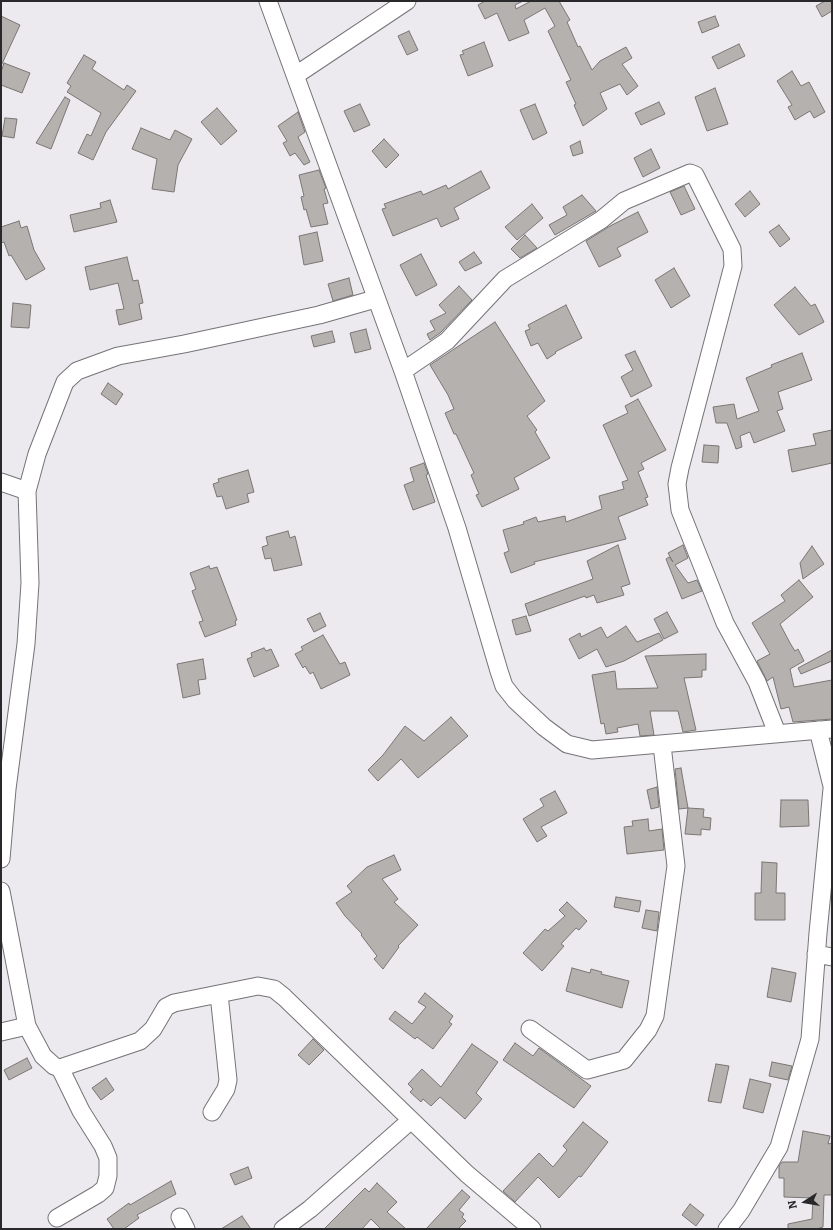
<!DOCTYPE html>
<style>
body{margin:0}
#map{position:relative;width:833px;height:1230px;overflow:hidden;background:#eceaef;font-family:Bitter,serif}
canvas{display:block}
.frame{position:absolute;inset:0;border:2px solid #29282a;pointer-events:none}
.north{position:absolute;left:785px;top:1182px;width:40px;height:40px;-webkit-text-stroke:3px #eceaef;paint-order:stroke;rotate:258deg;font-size:11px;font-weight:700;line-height:16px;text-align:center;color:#29282a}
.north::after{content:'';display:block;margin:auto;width:14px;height:18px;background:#29282a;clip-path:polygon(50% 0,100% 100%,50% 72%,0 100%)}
</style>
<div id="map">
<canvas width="833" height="1230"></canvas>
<div class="frame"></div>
<div class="north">N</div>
</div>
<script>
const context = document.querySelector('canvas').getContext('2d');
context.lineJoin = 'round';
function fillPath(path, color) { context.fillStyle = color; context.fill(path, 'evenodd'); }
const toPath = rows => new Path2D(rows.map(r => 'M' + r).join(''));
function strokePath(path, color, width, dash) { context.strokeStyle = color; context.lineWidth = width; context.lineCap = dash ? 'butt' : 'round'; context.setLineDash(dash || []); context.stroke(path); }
const building = toPath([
 [485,1,523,1,515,5,516,9,531,1,559,1,570,20,567,22,578,47,580,46,592,70,600,61,626,47,632,58,622,64,638,86,627,95,620,84,600,93,607,109,583,126,574,105,576,104,566,82,571,80,548,31,555,26,545,8,524,20,529,33,509,41,497,13,485,19,478,5,485,1],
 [825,1,832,1,832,11,822,17,816,6,825,1],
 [1,16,20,25,1,66,1,16],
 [715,16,719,26,702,33,698,22,715,16],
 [409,31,418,50,407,55,398,36,409,31],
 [484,42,493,66,468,76,460,55,464,54,462,51,484,42],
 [739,44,745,56,718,69,712,57,739,44],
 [84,55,96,62,92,69,124,90,127,85,136,91,106,132,93,160,78,153,87,134,91,136,101,113,67,92,71,86,67,83,84,55],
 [4,63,30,73,22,93,1,85,1,72,4,63],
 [792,71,801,86,809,82,825,112,814,118,810,111,795,120,788,107,792,105,777,81,792,71],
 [715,88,728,124,707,131,695,97,715,88],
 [65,97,70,100,51,149,36,143,65,97],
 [659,102,665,114,641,125,635,113,659,102],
 [360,104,370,125,354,132,344,111,360,104],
 [535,104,547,133,533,140,520,110,535,104],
 [217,108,237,131,221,145,201,122,217,108],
 [298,112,305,132,298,137,310,162,304,165,295,153,290,156,283,143,287,141,278,126,298,112],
 [5,118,17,119,14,138,2,136,5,118],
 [141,128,170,140,175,130,192,139,178,165,174,192,152,189,157,159,132,149,141,128],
 [384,139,399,155,386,168,372,151,384,139],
 [580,141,583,153,573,156,570,146,580,141],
 [651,149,660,168,643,177,634,158,651,149],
 [319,170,326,188,324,189,328,203,323,204,328,224,311,227,306,209,304,210,301,197,304,196,299,175,319,170],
 [481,171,490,188,454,208,459,219,441,227,437,218,393,236,382,209,386,208,384,204,421,191,423,195,446,185,448,189,481,171],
 [684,186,695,209,681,215,670,192,684,186],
 [750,191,760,204,745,217,735,204,750,191],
 [582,195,596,211,555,235,549,225,567,215,563,207,582,195],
 [110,200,117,222,74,232,70,215,101,208,100,203,110,200],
 [532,204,543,218,517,240,505,227,532,204],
 [638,212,648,232,617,248,621,256,599,267,586,241,610,226,638,212],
 [19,221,21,228,27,226,34,250,45,269,26,280,11,255,9,256,4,242,1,243,1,227,19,221],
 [779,225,790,239,780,247,769,232,779,225],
 [317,232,323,261,304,265,299,236,317,232],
 [525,235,537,248,520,258,511,249,525,235],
 [474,252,482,263,465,271,459,262,474,252],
 [421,254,437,285,416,296,400,265,421,254],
 [127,257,133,281,138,280,143,303,139,304,142,319,119,325,116,310,124,309,118,283,90,290,85,267,127,257],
 [674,268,690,296,671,308,655,280,674,268],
 [349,278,353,295,333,301,328,284,349,278],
 [459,286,472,300,440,333,430,340,427,334,435,330,430,321,446,313,439,305,459,286],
 [795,287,811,306,815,304,824,322,799,335,774,305,795,287],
 [13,303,31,305,29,328,11,327,13,303],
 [566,305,582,338,555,352,556,353,547,359,538,343,531,346,525,331,530,329,528,325,566,305],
 [495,322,545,401,527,416,537,430,535,432,550,458,514,478,519,489,482,507,476,495,479,494,471,475,474,473,456,434,454,434,445,413,454,409,448,395,430,365,495,322],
 [366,329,371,349,355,353,350,333,366,329],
 [332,331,335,342,314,347,311,336,332,331],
 [635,351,652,386,631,397,621,377,633,370,625,355,635,351],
 [802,353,812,380,778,392,783,409,777,411,785,431,754,443,750,432,740,436,742,447,736,449,727,423,716,423,713,407,734,404,737,419,759,411,746,378,772,367,771,365,802,353],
 [108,383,123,394,116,405,101,394,108,383],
 [638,399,666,450,641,463,644,469,638,472,648,497,645,498,648,505,618,517,626,539,534,562,535,564,511,573,504,553,509,551,503,530,524,524,523,522,536,517,538,522,565,516,566,522,602,509,599,496,624,489,622,482,628,480,603,425,628,413,625,406,638,399],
 [832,430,832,463,792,472,788,450,816,445,813,434,832,430],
 [704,445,719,446,718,463,702,462,704,445],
 [424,463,428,474,426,475,435,502,413,510,404,485,414,481,410,468,424,463],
 [248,470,254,492,247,494,249,502,226,509,222,496,217,497,213,484,219,482,218,479,248,470],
 [288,531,290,538,295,536,302,565,274,571,271,558,265,559,262,547,268,545,266,537,288,531],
 [618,545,630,584,621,587,624,595,597,603,594,595,586,598,585,596,529,616,525,604,593,579,587,561,618,545],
 [683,545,688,558,675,565,688,583,697,580,702,591,682,599,666,559,669,557,673,562,668,553,683,545],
 [812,546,824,564,803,579,800,563,812,546],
 [209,566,210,569,217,567,237,620,235,621,236,625,205,637,199,622,203,621,192,591,196,589,190,573,209,566],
 [799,580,813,597,780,624,790,643,795,651,798,649,804,661,790,669,794,687,832,680,832,719,793,722,789,707,781,709,773,677,767,681,757,661,770,654,752,623,785,601,781,595,799,580],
 [667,612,678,632,664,639,654,619,667,612],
 [320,613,326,626,314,632,307,619,320,613],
 [526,616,531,631,516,635,512,620,526,616],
 [626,626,637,642,659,633,663,640,624,661,606,667,597,649,579,659,569,639,580,633,581,637,601,627,607,638,626,626],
 [323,635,340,664,345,662,350,675,321,689,313,672,310,674,305,666,303,668,295,654,303,650,301,647,323,635],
 [264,648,266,651,271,649,279,666,254,677,247,659,252,657,251,653,264,648],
 [832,650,832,661,801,674,798,668,832,650],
 [706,654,706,670,702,670,702,677,684,678,696,730,683,732,678,711,650,711,654,735,640,736,638,724,617,728,618,732,606,734,604,723,601,724,592,675,615,671,617,689,658,688,645,656,706,654],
 [203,659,206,679,198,680,200,694,183,698,177,664,203,659],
 [451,717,468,736,418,778,401,759,378,781,368,770,383,755,405,726,424,741,451,717],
 [681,768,688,808,679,809,675,769,681,768],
 [657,787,659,807,651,809,647,790,657,787],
 [555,791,567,813,541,827,547,836,537,842,523,819,544,806,540,799,555,791],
 [781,800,808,800,809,826,780,827,781,800],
 [688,808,704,809,703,817,711,818,710,830,701,829,701,835,685,834,688,808],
 [648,819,649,831,662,829,664,850,627,854,624,827,633,826,632,821,648,819],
 [394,855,401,870,382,879,398,899,394,902,418,925,398,946,399,947,383,969,374,959,377,956,361,935,362,934,345,916,336,903,352,892,347,886,367,867,394,855],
 [762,862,777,863,776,893,785,893,785,920,755,920,755,893,761,893,762,862],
 [616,897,641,901,639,912,614,907,616,897],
 [567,902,587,921,579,930,576,928,561,944,564,946,542,971,523,953,545,929,548,931,565,916,559,910,567,902],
 [646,910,659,912,657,931,642,928,646,910],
 [572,968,590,973,591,969,602,972,601,974,629,981,622,1008,566,991,572,968],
 [772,968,796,973,791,1002,767,997,772,968],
 [425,993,453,1016,449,1022,452,1024,433,1049,417,1037,415,1039,389,1019,395,1011,412,1024,426,1007,418,1002,425,993],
 [313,1039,324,1050,309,1065,298,1055,313,1039],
 [515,1043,533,1056,539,1048,591,1086,574,1108,503,1060,515,1043],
 [472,1044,498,1062,476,1093,482,1099,465,1119,440,1097,431,1106,423,1099,421,1102,410,1092,413,1089,408,1084,422,1069,441,1087,472,1044],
 [27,1058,32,1068,9,1080,4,1070,27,1058],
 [772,1062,792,1066,788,1080,769,1076,772,1062],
 [716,1064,729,1066,721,1103,708,1101,716,1064],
 [106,1078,114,1090,101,1100,92,1088,106,1078],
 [750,1079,771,1084,763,1113,743,1108,750,1079],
 [583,1122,608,1142,581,1177,579,1176,559,1198,538,1177,515,1202,503,1191,539,1153,553,1167,567,1150,563,1146,583,1122],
 [803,1131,830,1136,828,1144,832,1143,832,1195,824,1195,823,1227,816,1229,788,1229,788,1224,812,1219,813,1198,784,1197,784,1178,779,1178,779,1166,782,1162,798,1162,803,1131],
 [248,1167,252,1178,235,1185,230,1174,248,1167],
 [171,1181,176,1194,137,1215,139,1218,124,1229,114,1229,107,1219,129,1203,130,1205,171,1181],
 [377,1183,397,1202,387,1212,406,1229,381,1229,371,1219,362,1229,324,1229,365,1188,369,1192,377,1183],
 [462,1190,470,1197,459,1210,464,1214,462,1217,466,1221,458,1229,426,1229,462,1190],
 [690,1204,704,1215,696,1226,682,1215,690,1204],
 [242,1216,251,1229,221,1229,242,1216]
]);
fillPath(building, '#b5b1ae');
strokePath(building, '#7a7674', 1);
const minor = toPath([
 [268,1,403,371,457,528,499,671,504,686,515,700,544,727,567,744,592,750,832,729],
 [296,75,407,1],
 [403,371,447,341,505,279,601,220,624,201,690,173,695,175,732,249,733,266,680,468,677,484,680,510,725,623,757,682,777,733],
 [1,482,27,491],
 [818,730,832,786],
 [1,859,7,789,26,644,30,583,27,491,37,454,65,382,77,371,118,356,184,344,319,315,375,299],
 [1,891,27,1026,43,1056,54,1066,60,1068,140,1041,153,1029,166,1007,174,1003,258,986,274,989,284,997,467,1174,532,1229],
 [816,954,832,957],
 [530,1029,587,1070,624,1060,648,1030,655,1016,676,866,662,745],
 [1,1032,27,1026],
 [212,1112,226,1089,228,1080,219,994],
 [180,1217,186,1229],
 [57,1218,98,1194,105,1188,108,1176,108,1158,103,1146,81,1111,60,1068],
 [283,1229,310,1209,411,1120],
 [727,1229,741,1211,779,1147,810,1039,818,933,832,789]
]);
strokePath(minor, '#757377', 19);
strokePath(minor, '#fff', 17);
</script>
